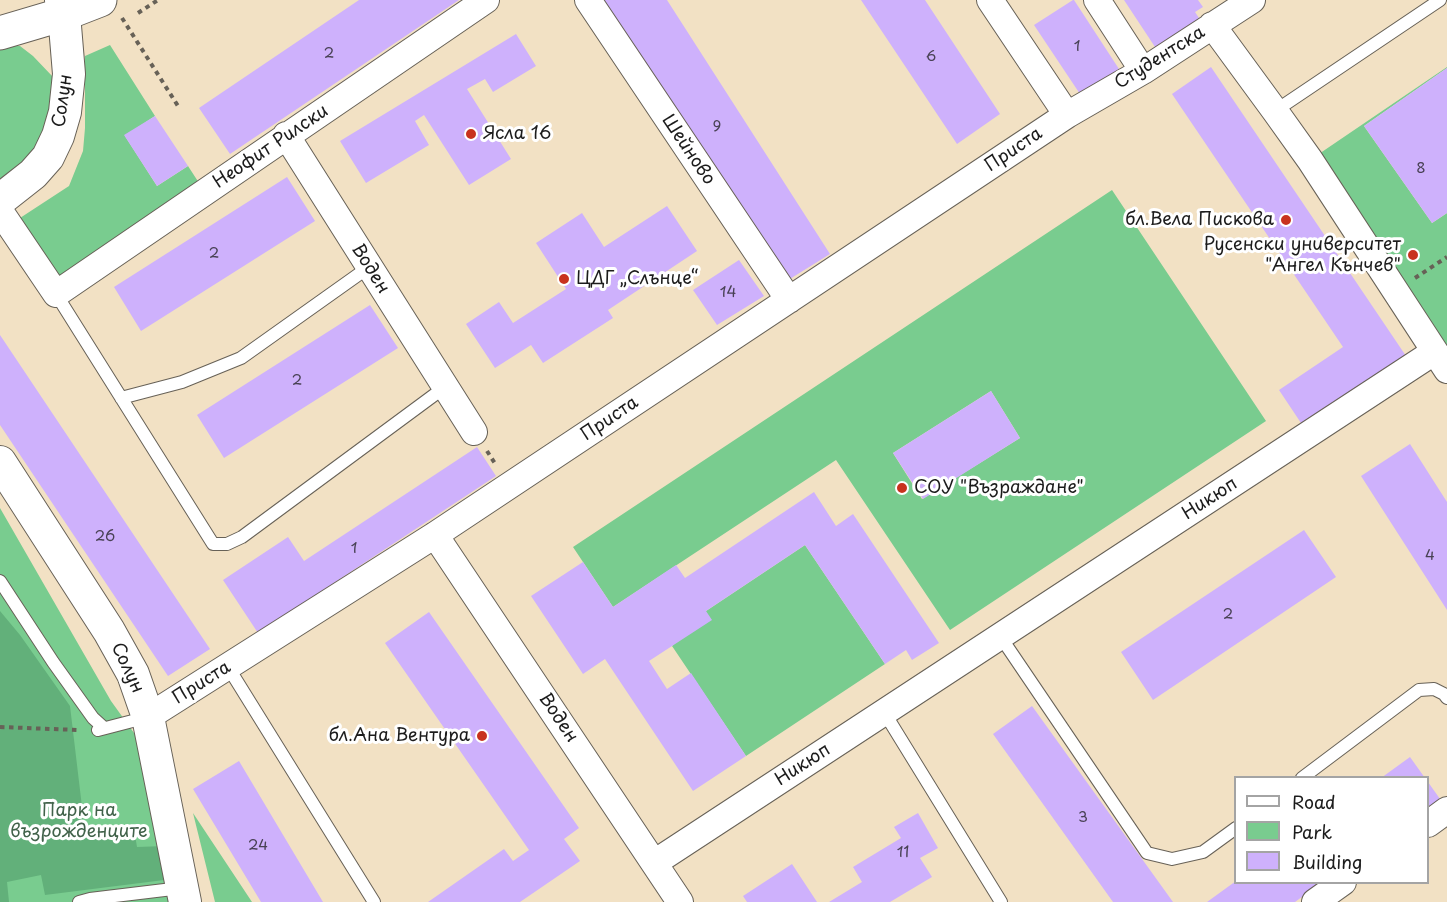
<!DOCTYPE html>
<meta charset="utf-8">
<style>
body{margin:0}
#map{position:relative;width:1447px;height:902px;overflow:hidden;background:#f2e1c4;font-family:"Playpen Sans",sans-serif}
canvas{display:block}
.legend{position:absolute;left:1234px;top:776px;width:195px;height:108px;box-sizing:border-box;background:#fff;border:2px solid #a4a4a4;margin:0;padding:8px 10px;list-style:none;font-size:18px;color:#1c1c1c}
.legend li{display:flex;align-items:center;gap:12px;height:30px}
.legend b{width:30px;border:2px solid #a4a4a4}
</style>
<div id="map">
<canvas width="1447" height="902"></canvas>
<ul class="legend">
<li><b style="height:8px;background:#fff"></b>Road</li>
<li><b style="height:16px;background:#79cc8f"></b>Park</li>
<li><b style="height:16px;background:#ceb1fc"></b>Building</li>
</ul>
</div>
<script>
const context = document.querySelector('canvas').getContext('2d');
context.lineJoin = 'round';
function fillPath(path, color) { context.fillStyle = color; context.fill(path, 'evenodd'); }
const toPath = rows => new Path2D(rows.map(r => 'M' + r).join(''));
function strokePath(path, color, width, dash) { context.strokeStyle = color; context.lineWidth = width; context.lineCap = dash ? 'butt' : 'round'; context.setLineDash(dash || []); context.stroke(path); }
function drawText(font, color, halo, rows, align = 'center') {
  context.font = font + ' "Playpen Sans",sans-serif'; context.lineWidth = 6; context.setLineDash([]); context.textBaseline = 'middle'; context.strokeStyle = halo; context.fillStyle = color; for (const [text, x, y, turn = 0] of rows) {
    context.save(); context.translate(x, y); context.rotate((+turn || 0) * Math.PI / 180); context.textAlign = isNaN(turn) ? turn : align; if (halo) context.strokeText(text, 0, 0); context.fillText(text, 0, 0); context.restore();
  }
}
fillPath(toPath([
 [110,45,155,116,125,136,157,186,188,166,201,186,58,277,20,218,69,186,83,151,85,128,85,56],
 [6,46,20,46,33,56,53,77,48,131,34,157,0,179,0,48],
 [1447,67,1447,68,1364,126,1432,223,1447,213,1447,349,1310,160],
 [1112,190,1266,421,950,630,836,460,613,607,573,547],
 [991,391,1020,438,922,499,893,453],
 [0,508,111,701,142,744,177,902,0,902],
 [805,545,885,664,746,756,672,646,706,611],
 [193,813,252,902,215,902]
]), '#79cc8f');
fillPath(toPath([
 [0,611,20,635,70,706,85,832,134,829,137,847,165,846,172,879,45,895,41,875,7,882,9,902,0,902]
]), '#62b07a');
fillPath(toPath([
 [359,0,459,0,230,154,199,108],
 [603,0,667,0,830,254,785,282],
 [861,0,925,0,1000,114,957,144],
 [1073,0,1074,0,1119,69,1080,94,1034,25],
 [1124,0,1198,0,1203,7,1195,12,1201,21,1157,50],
 [516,34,536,66,493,92,485,79,467,89,511,159,469,185,424,115,415,121,429,145,366,183,340,141],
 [1211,67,1406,356,1303,426,1279,390,1343,347,1172,94],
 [1447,68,1447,213,1432,223,1364,126],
 [155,116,188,166,157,186,124,135],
 [287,177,315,221,141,331,114,287],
 [667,206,697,251,608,310,613,318,543,363,531,345,495,368,466,324,499,302,513,323,566,289,536,243,582,213,604,247],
 [739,260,764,296,717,325,693,290],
 [370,305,398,348,224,458,197,415],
 [0,335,210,649,168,676,0,425],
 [991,391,1020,438,923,499,893,453],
 [1410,444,1447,502,1447,610,1361,476],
 [477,447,496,476,258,633,223,580,288,537,304,561],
 [814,492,836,526,853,514,939,643,912,660,906,650,885,664,805,545,706,611,712,620,649,661,667,689,691,673,746,756,693,791,605,659,583,674,531,596,583,562,613,607,676,565,685,578],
 [1304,530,1336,577,1153,700,1121,652],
 [429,612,579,828,564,839,580,861,520,902,428,902,504,849,513,861,529,850,385,643],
 [1032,706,1173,902,1113,902,993,734],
 [1410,757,1425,778,1381,778],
 [239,761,323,902,261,902,193,789],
 [1428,782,1440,799,1428,808],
 [918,813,938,848,920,858,932,877,890,902,829,902,862,882,853,867,901,838,894,827],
 [792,864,817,902,747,902,743,896],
 [1236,881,1236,882,1322,882,1295,902,1207,902]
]), '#ceb1fc');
const service = toPath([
 [1275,111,1440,0],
 [56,294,213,544,227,544,242,537,445,387],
 [121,398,182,382,241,358,369,267],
 [0,581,53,662,93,718,104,728],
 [1000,636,1147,853,1172,859,1203,852,1236,828],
 [228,667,374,902],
 [884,712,1001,902],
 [98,730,148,717],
 [1302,778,1419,690,1434,689,1444,694,1447,698],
 [79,902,90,899,181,888]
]);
const minor = toPath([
 [588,0,789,300],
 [990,0,1067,115],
 [1097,0,1143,71],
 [1212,25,1275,111,1310,160,1447,370],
 [286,135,474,432],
 [0,211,56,294,486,0],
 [435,535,680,902],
 [148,717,435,535,1067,115,1143,71,1252,0],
 [1428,824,1447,810],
 [654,863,1434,352],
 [1315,902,1343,882]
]);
const tertiary = toPath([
 [0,200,33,174,48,157,58,136,65,112,69,74,64,14,61,0],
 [0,462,109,631,133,674,148,717,185,902]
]);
const primary = toPath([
 [0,33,64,14,100,0]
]);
strokePath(service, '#676157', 14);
strokePath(minor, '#676157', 28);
strokePath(tertiary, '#676157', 34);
strokePath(primary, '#676157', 35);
strokePath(toPath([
 [138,13,158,0],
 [122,18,178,106],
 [1415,278,1447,257],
 [487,451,496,465],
 [0,727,78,730]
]), '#676157', 4, [4.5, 4.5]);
strokePath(service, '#fff', 12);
strokePath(minor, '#fff', 26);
strokePath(tertiary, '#fff', 32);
strokePath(primary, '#fff', 33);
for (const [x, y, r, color] of [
 [471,134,6,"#c8321e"],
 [1286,220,6,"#c8321e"],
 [1413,255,6,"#c8321e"],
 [564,279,6,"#c8321e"],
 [902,488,6,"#c8321e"],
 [482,736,6,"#c8321e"]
]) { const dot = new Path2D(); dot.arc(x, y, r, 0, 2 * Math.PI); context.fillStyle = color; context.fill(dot); strokePath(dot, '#fff', 2); }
drawText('15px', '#484154', null, [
 ["1",1077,47],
 ["2",329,54],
 ["6",931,57],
 ["9",717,127],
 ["8",1421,169],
 ["2",214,254],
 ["14",728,293],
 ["2",297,381],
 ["26",105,537],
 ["1",354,549],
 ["4",1430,556],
 ["2",1228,615],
 ["3",1083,818],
 ["24",258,846],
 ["11",903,853]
]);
drawText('18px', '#1c1c1c', '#fff', [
 ["Студентска",1160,58,-32],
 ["Солун",63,101,-82],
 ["Неофит Рилски",271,147,-34],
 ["Шейново",688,150,56],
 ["Приста",1014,150,-34],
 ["Воден",370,269,58],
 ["Приста",610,419,-34],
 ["Никюп",1210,499,-33],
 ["Солун",127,668,65],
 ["Приста",202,683,-32],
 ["Воден",558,718,56],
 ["Никюп",803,765,-33]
]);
drawText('18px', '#1c1c1c', '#fff', [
 ["Ясла 16",483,134],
 ["бл.Вела Пискова",1274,220,"right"],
 ["Русенски университет",1401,245,"right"],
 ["\"Ангел Кънчев\"",1401,266,"right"],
 ["ЦДГ „Слънце“",576,279],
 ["СОУ \"Възраждане\"",914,488],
 ["бл.Ана Вентура",470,736,"right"]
], 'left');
drawText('18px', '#41624a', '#fff', [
 ["Парк на",79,811],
 ["възрожденците",79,832]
]);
</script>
